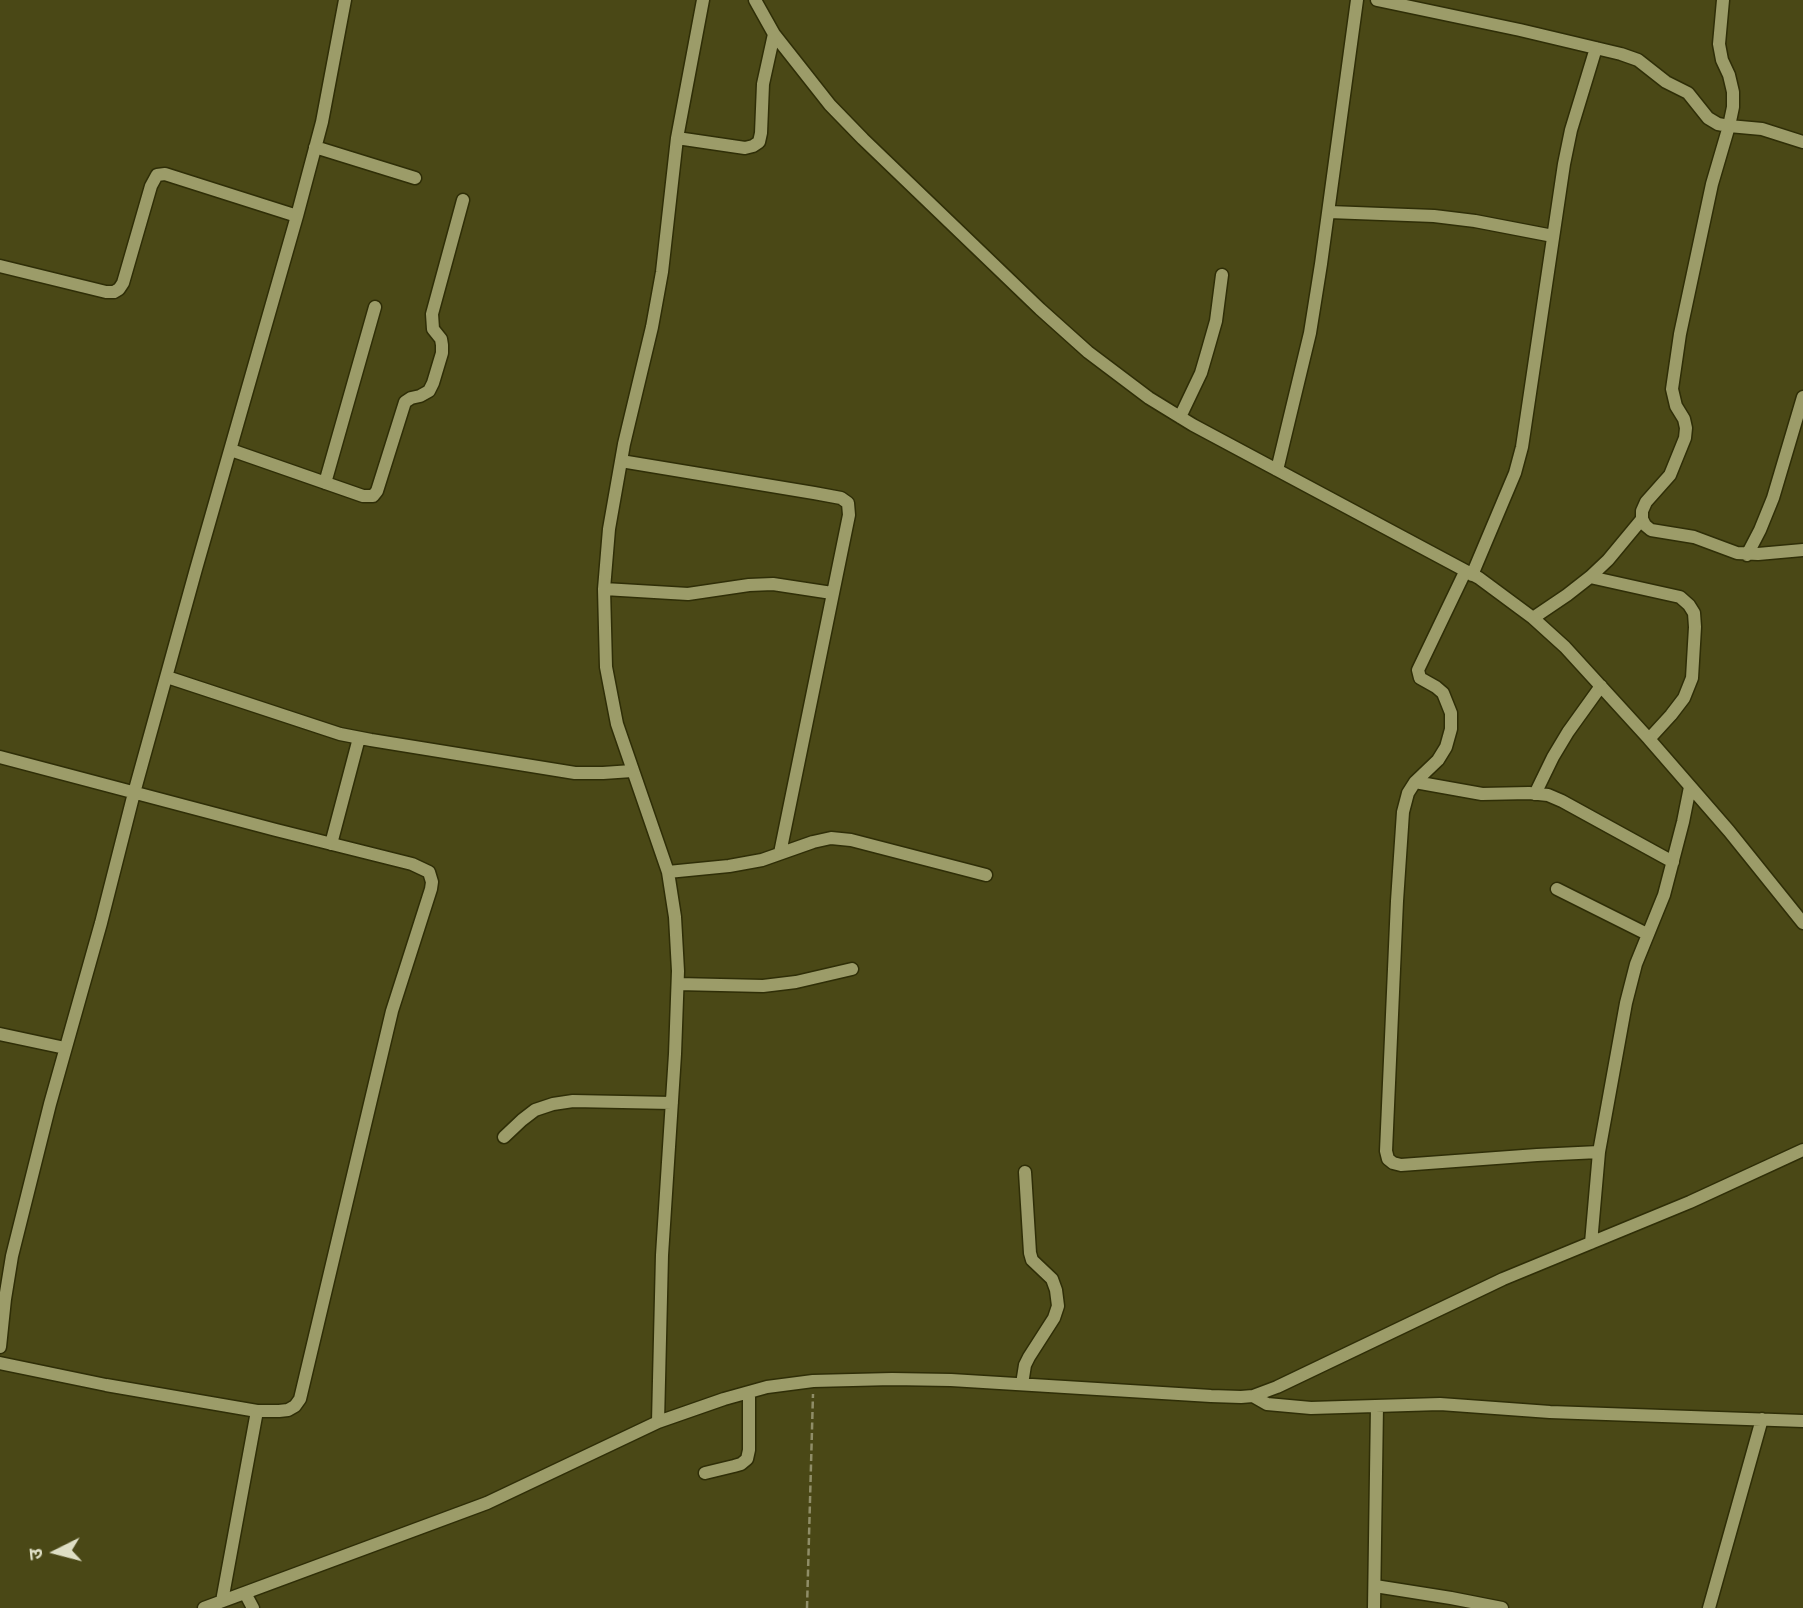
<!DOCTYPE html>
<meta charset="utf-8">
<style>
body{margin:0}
#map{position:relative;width:1803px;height:1608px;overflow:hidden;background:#4a4816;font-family:Commissioner,"Noto Sans Devanagari",sans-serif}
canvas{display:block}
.north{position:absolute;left:21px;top:1517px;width:70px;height:70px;-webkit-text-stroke:5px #4a4816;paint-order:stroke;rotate:264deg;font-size:19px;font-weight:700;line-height:28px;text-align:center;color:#dedec4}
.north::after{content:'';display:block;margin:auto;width:24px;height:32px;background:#dedec4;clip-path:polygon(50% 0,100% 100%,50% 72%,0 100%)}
</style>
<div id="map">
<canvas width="1803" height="1608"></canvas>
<div class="north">उ</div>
</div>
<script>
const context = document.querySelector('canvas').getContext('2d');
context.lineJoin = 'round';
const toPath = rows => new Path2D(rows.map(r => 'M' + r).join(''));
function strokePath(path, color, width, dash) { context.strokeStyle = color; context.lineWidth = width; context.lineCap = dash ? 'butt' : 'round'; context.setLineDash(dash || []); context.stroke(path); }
const minor = toPath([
 [755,0,774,34,830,105,863,139,1040,309,1088,352,1149,398,1193,425,1479,578,1533,618,1565,647,1649,739,1729,831,1803,923],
 [1377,0,1520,30,1621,54,1638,60,1666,82,1688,93,1708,118,1718,124,1729,126,1762,129,1803,142],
 [1723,0,1719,44,1722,60,1729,75,1733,92,1733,107,1729,126,1712,184,1680,334,1672,389,1676,406,1684,419,1686,428,1685,438,1670,475,1646,502,1642,511,1642,519,1645,525,1651,530,1694,537,1737,553,1758,554,1803,550],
 [677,138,745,148,753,146,759,142,761,133,763,84,774,34],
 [315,147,415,178],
 [1329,212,1434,216,1475,221,1553,236],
 [0,266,106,292,114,292,119,289,123,283,151,186,157,175,165,174,297,216],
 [1180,417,1201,373,1208,349,1216,321,1222,275],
 [231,450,363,496,373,496,377,491,405,402,411,398,420,396,429,391,433,383,442,353,442,345,441,339,433,329,432,314,463,200],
 [621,461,814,493,841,498,848,503,849,515,780,853],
 [1277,470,1310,333,1321,264,1357,0],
 [325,483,375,307],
 [1747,555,1760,530,1773,498,1803,397],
 [1465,572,1418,670,1420,678,1436,687,1443,693,1451,713,1451,729,1446,747,1438,760,1415,782,1408,793,1403,812,1397,901,1386,1151,1388,1159,1393,1163,1401,1165,1537,1155,1599,1152],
 [1472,575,1515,473,1522,447,1564,164,1571,130,1596,48],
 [1590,577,1680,597,1689,605,1694,613,1695,627,1692,678,1684,698,1671,715,1649,739],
 [604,589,688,594,749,585,773,584,832,593],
 [1533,618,1567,595,1590,577,1608,560,1642,519],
 [167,677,340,734,371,740,575,773,603,773,632,771],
 [0,757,276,830,412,864,429,872,432,882,431,889,392,1011,300,1399,295,1406,288,1410,279,1411,257,1411,106,1385,0,1363],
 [1415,782,1482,794,1529,793,1548,795,1562,801,1673,862],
 [1535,794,1553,757,1568,732,1601,686],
 [331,844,359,738],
 [668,872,729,866,762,860,813,842,831,838,851,840,986,875],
 [1557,889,1647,934],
 [678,984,763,986,796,982,852,969],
 [0,1034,65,1048],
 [504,1137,522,1120,535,1110,553,1104,573,1101,672,1103],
 [1591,1243,1599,1152,1626,1003,1636,964,1664,895,1683,822,1690,787],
 [0,1347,5,1299,12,1256,50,1104,101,923,134,793,196,569,297,216,322,122,345,0],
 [1022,1384,1025,1365,1029,1357,1054,1318,1058,1306,1056,1290,1052,1279,1032,1260,1030,1253,1025,1172],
 [1253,1396,1267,1404,1311,1408,1440,1404,1550,1412,1803,1421],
 [658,1422,662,1255,675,1054,678,971,675,917,668,872,617,724,606,667,604,589,609,529,624,444,652,327,662,272,677,138,703,0],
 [705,1473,734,1466,741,1464,747,1459,749,1450,749,1392],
 [1375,1586,1451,1598,1502,1608],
 [245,1593,253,1608],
 [222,1601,257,1411],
 [204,1608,487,1503,658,1422,724,1399,767,1387,813,1381,892,1379,951,1380,1211,1396,1241,1397,1253,1396,1277,1387,1503,1279,1690,1202,1803,1150],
 [1374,1608,1377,1406],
 [1709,1608,1762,1419]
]);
strokePath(minor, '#2f2e07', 15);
strokePath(toPath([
 [807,1608,813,1394]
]), '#8f8d67', 2.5, [7, 3.5]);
strokePath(minor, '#9c9c69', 12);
</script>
